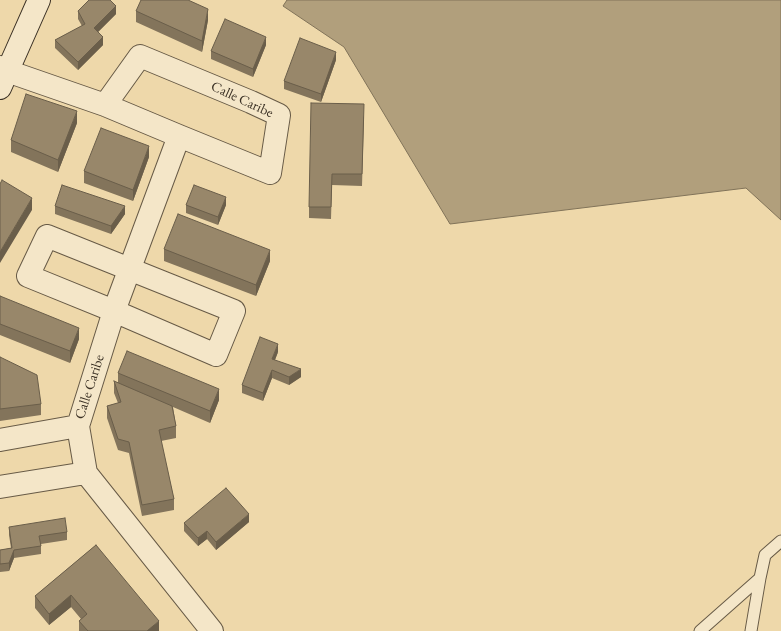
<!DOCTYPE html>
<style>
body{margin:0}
canvas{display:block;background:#eed8aa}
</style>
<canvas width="781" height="631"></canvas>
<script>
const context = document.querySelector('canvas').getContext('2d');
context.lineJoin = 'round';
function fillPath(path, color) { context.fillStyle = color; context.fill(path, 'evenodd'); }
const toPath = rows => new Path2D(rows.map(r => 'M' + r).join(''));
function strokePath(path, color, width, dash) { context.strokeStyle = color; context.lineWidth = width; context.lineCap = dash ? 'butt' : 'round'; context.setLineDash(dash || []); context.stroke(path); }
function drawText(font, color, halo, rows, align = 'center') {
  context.font = font + ' "EB Garamond",serif'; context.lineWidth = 3.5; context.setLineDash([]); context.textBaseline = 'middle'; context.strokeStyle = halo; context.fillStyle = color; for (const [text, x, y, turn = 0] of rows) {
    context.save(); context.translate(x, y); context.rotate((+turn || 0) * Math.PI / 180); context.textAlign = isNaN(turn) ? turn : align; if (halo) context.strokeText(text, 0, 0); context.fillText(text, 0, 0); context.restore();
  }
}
const water = toPath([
 [287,0,781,0,781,220,746,188,450,224,344,47,283,6,287,0]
]);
fillPath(water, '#b19f7c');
strokePath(water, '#817359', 1);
const lane = toPath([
 [700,631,760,578],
 [751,631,760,578,765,555,781,541]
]);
const street = toPath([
 [0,67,7,71,105,105,179,136,270,173,279,115,251,102,140,56,105,105],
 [179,136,114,311,78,426,86,473,212,631],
 [47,236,234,311,216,355,114,311,28,276,47,236],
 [0,440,78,426],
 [0,487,86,473]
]);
const secondary = toPath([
 [0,88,39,0]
]);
strokePath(lane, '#675a46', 13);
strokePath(street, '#675a46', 24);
strokePath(secondary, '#3a3024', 24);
strokePath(lane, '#f4e6c8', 11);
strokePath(street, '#f4e6c8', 22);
strokePath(secondary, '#f4e6c8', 22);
fillPath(toPath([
 [78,11,116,14,98,32,103,45,78,70,55,48,55,40,82,26,78,19],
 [136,11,208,20,202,52,136,22],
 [266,45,253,77,211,59,211,51],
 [336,60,321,102,284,89,284,81],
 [364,116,362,186,332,185,331,219,309,218,309,207],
 [77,123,58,172,11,152,11,140],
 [149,157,133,201,84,183,84,171],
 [186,205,226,205,218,225,186,213],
 [55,206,125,214,111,234,55,214],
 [164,249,270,261,256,296,164,261],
 [0,296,79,339,70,363,0,335],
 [278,352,275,360,301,377,289,385,272,378,263,401,242,393,242,385],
 [0,357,41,404,41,415,0,421],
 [118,373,219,400,210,423,173,407,176,426,176,438,161,441,174,499,174,510,142,516,129,453,118,450,107,418,107,406,118,403,114,393,114,381,118,383],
 [249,522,216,550,207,539,198,546,184,531,184,523],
 [9,527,67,532,67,540,41,544,41,554,14,558,9,571,0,572,0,550,11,548,9,535],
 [96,545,159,631,79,631,79,621,81,619,71,607,49,625,35,608,35,596]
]), '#83745b');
fillPath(toPath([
 [116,6,116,14,94,36,94,28],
 [208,9,208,20,202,52,202,41],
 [103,37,103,45,78,70,78,62],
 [266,37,266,45,253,77,253,69],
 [336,52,336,60,321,102,321,94],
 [77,111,77,123,58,172,58,160],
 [149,146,149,157,133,201,133,190],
 [226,197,226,205,218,225,218,217],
 [32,198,32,210,0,263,0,252],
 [125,206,125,214,111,234,111,226],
 [270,250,270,261,256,296,256,285],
 [79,328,79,339,70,363,70,351],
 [278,344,278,352,272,367,272,359],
 [301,369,301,377,289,385,289,377],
 [272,370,272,378,263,401,263,393],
 [219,389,219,400,210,423,210,411],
 [249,514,249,522,216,550,216,542],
 [207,531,207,539,198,546,198,538],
 [14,550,14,558,9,571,9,563],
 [71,595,71,607,49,625,49,614],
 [159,621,159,631,147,631]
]), '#6a5e4a');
const building = toPath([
 [89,0,110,0,116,6,94,28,103,37,78,62,55,40,85,24,78,11,89,0],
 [141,0,188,0,208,9,202,41,136,11,141,0],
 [225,19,266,37,253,69,211,51,225,19],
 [300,38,336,52,321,94,284,81,300,38],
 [26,94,77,111,58,160,11,140,26,94],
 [311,103,364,104,362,174,332,174,331,207,309,207,311,103],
 [101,128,149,146,133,190,84,171,101,128],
 [2,180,32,198,0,252,0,184,2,180],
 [62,185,125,206,111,226,55,206,62,185],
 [194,185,226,197,218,217,186,205,194,185],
 [178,214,270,250,256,285,164,249,178,214],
 [0,296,79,328,70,351,0,324,0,296],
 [260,337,278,344,272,359,301,369,289,377,272,370,263,393,242,385,260,337],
 [127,351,219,389,210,411,118,373,127,351],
 [0,357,37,375,41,404,0,409,0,357],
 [114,381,172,406,176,426,159,430,174,499,142,505,129,442,118,439,107,406,121,402,114,381],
 [226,488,249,514,216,542,207,531,198,538,184,523,226,488],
 [65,518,67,532,39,536,41,546,14,550,9,563,0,564,0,550,12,548,9,527,65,518],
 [96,545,159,621,147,631,88,631,79,621,87,614,71,595,49,614,35,596,96,545]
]);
fillPath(building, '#98876a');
strokePath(building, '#6a5e4a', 1);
drawText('14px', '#3a3024', '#f4e6c8', [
 ["Calle Caribe",242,100,25],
 ["Calle Caribe",90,387,-72]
]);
</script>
